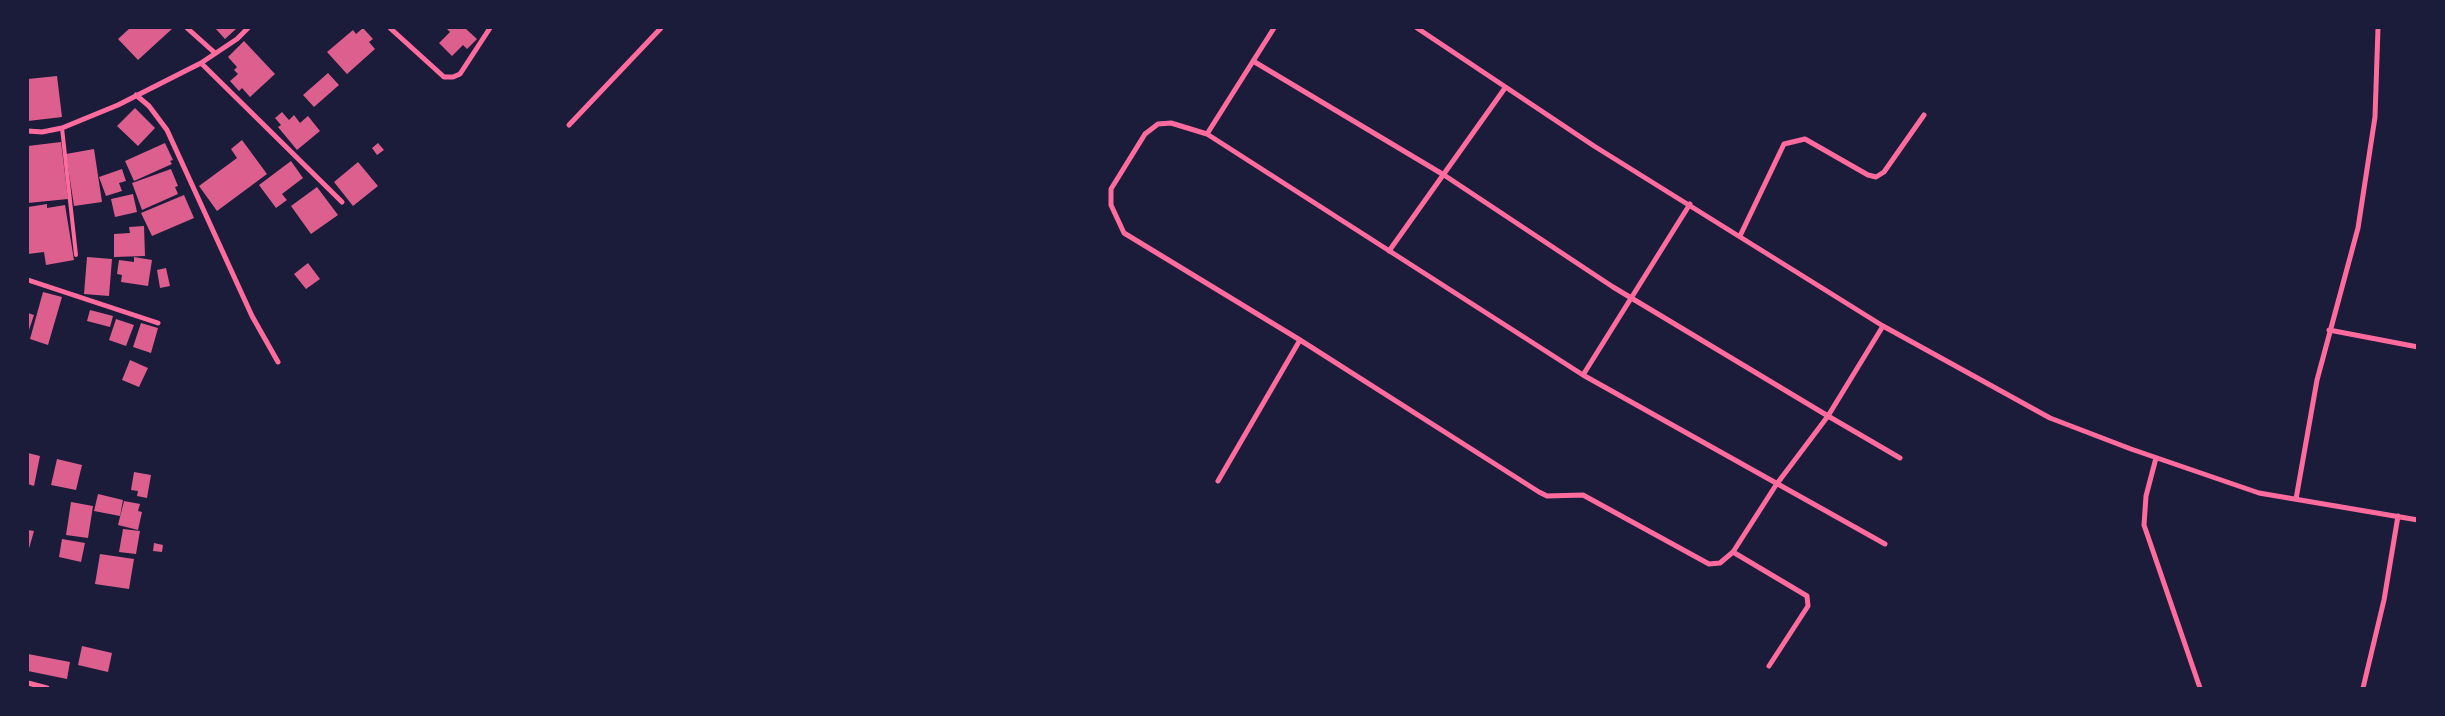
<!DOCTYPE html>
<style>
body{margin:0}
#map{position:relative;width:2445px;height:716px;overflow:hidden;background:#1b1b3a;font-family:"Nunito Sans",sans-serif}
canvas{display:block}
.frame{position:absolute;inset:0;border:29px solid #1b1b3a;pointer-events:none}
</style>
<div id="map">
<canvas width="2445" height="716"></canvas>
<div class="frame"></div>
</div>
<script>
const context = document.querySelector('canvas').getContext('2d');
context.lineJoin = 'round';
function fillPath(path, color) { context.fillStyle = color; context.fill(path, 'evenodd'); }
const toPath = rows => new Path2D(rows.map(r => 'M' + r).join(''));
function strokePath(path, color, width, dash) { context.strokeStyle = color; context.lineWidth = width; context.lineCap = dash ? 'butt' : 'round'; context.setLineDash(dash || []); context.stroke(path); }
fillPath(toPath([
 [130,28,173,28,138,60,118,39],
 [215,28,237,28,225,39],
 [363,28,373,39,369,42,375,49,347,74,327,52,353,30,356,34],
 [446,28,465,28,477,39,467,49,463,45,452,56,439,43,450,32],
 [244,41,275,74,250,97,242,88,239,91,230,81,238,74,234,70,237,67,228,57],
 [328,73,339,85,314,107,303,95],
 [57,76,62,117,28,121,28,79],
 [135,108,155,128,138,146,117,126],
 [282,112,289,120,294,115,300,123,308,116,320,131,297,150,278,127,281,125,275,118],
 [242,140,267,174,217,211,199,186,237,158,231,149],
 [61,142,68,199,28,203,28,146],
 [165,143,173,160,170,161,172,164,134,181,125,161],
 [378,143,384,150,377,155,372,148],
 [94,149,102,202,74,206,66,154],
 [291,161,303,178,282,194,287,200,276,208,259,185],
 [358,162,378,186,353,206,334,182],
 [122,169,126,181,119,183,122,191,106,196,99,177],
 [171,169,178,186,175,187,178,194,142,210,132,183],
 [317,187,338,215,311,234,291,206],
 [133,194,137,212,115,217,111,199],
 [184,195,194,218,152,236,141,213],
 [47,204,47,208,65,205,74,260,46,265,44,252,28,254,28,207],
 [144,226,145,256,114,257,114,234,130,233,129,227],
 [87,257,112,259,109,296,84,294],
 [134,257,152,260,148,286,121,282,122,275,117,274,119,260,134,262],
 [308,263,320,279,306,289,294,274],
 [166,268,170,286,160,288,157,270],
 [43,292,62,297,48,345,30,339],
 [90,310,113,316,110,327,87,321],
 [28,313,34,315,28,333],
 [116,319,134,325,126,346,109,340],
 [141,323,158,328,151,353,133,347],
 [130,360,148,368,139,387,122,380],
 [28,453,40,456,34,486,28,484],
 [57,459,82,465,76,490,51,485],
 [134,472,151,475,147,498,137,496,138,491,131,490],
 [98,494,123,500,120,516,94,511],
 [124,501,140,504,138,511,142,512,138,530,118,525],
 [71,502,93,506,88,538,66,535],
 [123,529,140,531,136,554,119,552],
 [28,530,34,531,28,552],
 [62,539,85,543,81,562,59,557],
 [154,543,163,545,162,552,153,551],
 [100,554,134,559,129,589,95,584],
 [82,646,112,653,108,672,78,665],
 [28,654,70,662,67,679,28,671]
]), '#dd5f8e');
strokePath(toPath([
 [62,128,76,255]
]), '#ff6b9d', 4);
strokePath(toPath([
 [187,28,215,53],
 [390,28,444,77,453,77,460,74,490,28],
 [1274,28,1207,134,1171,123,1158,124,1145,134,1111,189,1111,205,1124,233,1300,340,1539,492,1547,496,1583,495,1709,564,1720,563,1733,552,1776,485,1828,416,1900,458],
 [1417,28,1594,146,1883,326,2050,418,2131,449,2259,493,2418,520],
 [1253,61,1444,175,1613,287,1828,416,1883,326],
 [201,63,342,202],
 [136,95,149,106,167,130,252,316,278,362],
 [569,125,661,28],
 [28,131,42,132,62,128,118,105,201,63,237,39,248,28],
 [1207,134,1583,375,1885,544],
 [1740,236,1784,144,1805,139,1868,175,1876,177,1884,172,1924,115],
 [1389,251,1505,88],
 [28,280,158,323],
 [2329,330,2418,347],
 [1583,375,1690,204],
 [2156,458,2146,496,2144,525,2200,688],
 [1218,481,1300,340],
 [2296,499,2317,380,2358,228,2375,117,2378,28],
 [1733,552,1807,596,1808,606,1769,666],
 [28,683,47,688],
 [2363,688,2384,600,2398,516]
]), '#ff6b9d', 5);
</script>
